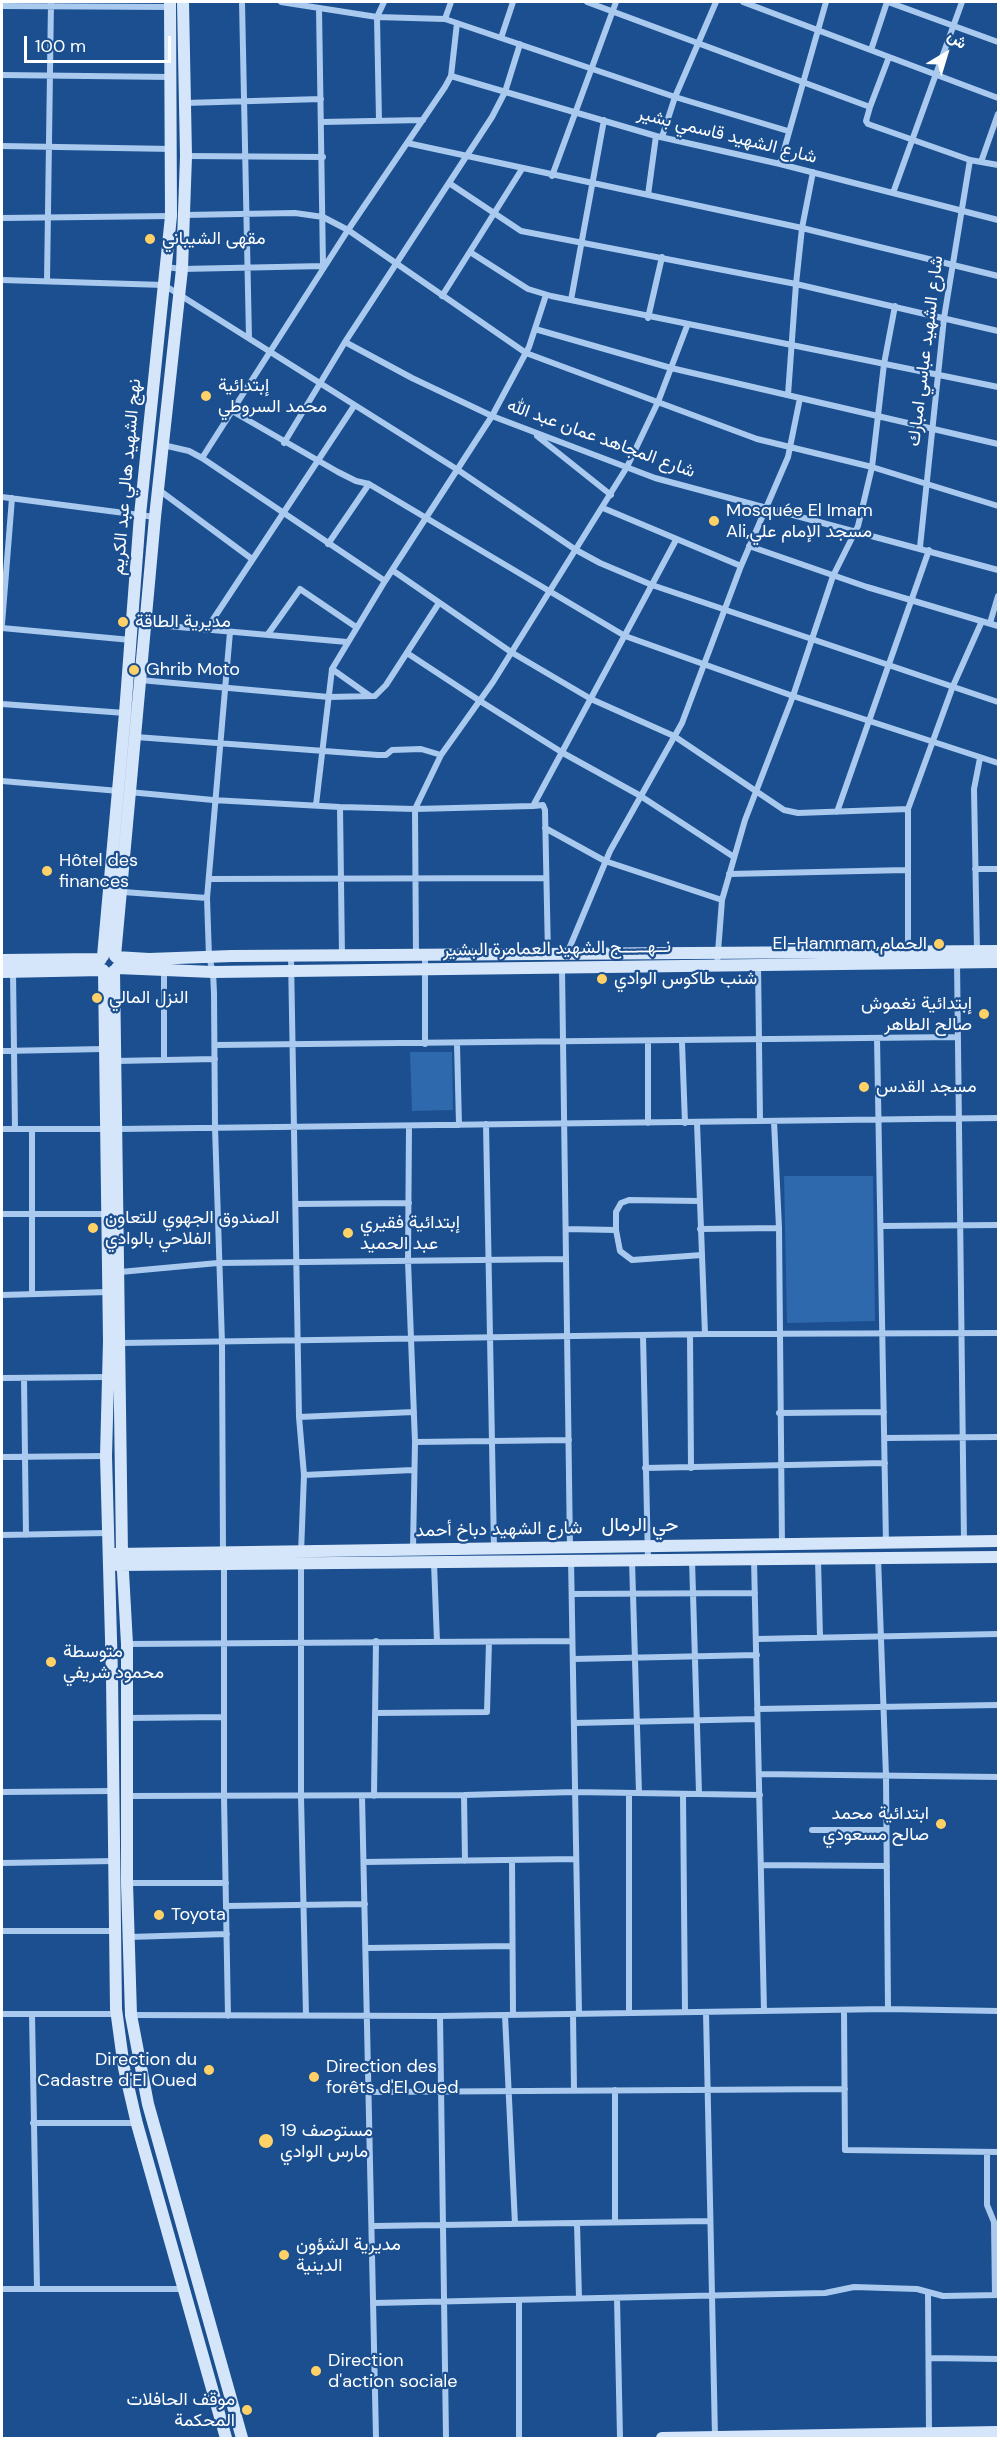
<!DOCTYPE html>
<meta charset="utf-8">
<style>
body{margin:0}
#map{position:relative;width:1000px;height:2440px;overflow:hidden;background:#1b4f8f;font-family:"DM Sans",Vazirmatn,sans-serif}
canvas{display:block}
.frame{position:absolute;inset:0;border:3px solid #fff;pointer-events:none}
.north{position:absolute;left:916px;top:24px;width:60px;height:60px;-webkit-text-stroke:4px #1b4f8f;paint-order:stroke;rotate:38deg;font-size:16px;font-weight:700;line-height:24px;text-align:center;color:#fff}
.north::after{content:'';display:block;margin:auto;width:21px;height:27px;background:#fff;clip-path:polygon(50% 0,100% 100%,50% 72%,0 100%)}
.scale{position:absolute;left:24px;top:36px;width:147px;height:27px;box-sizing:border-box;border:3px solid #fff;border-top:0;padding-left:8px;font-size:18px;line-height:21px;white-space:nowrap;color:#fff;-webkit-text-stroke:4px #1b4f8f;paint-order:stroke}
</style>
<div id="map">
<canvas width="1000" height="2440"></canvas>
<div class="frame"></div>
<div class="north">ش</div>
<div class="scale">100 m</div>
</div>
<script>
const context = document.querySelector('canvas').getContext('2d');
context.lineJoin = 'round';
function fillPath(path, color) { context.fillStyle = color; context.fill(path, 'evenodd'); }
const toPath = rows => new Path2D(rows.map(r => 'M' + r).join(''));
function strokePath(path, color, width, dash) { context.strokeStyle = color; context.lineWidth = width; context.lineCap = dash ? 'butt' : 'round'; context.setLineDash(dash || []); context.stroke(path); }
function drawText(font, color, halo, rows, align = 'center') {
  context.font = font + ' "DM Sans",Vazirmatn,sans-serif'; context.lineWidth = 4.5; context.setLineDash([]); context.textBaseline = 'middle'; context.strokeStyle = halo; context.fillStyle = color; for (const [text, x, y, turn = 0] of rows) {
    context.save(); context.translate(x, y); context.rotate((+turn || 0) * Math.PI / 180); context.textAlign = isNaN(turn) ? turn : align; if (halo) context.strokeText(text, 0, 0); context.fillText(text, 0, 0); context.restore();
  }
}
fillPath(toPath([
 [410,1052,452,1052,453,1110,412,1111],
 [784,1176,873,1176,875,1321,787,1323]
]), '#2e69ad');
strokePath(toPath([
 [242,2,249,338],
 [281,2,377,17,445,19,675,97,788,131],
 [587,2,870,107,889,57],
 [743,2,998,98],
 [888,2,998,42],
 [2,6,171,7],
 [319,8,323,266],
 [445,19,451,2],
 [501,38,513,2],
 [871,50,887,2],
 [2,75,171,77],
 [451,76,656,136,780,164,998,220],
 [185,103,321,99],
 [870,107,866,121,868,124,970,160,998,165],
 [379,121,377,17,384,2],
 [322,122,423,120],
 [662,137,675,97,716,2],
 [407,143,802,228,998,276],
 [2,146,172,149],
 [186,156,323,157],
 [981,162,998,114],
 [780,164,826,2],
 [552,176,616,2],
 [449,183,521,231,796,284,998,331],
 [893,193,962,2],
 [648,195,656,136],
 [184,215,295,213,323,217,348,230,526,353,757,439,872,467,998,506],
 [2,218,171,216],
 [470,252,528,289,551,296,998,387],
 [166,267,182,269,324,266],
 [2,280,164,285,458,470,576,550,600,563,652,585,998,702],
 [47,281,51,2],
 [442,296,522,169],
 [571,300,604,120],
 [648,318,662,257],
 [535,329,671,368,998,444],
 [345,342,412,378,492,416,655,478,998,570],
 [788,395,796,284,802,228,813,172],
 [232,411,338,472,356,481,369,484,625,636,793,696,998,763],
 [537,436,611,495],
 [284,443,345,342,492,117,505,92,520,44],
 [163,445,189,451,202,458,385,581],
 [202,458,348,230,445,87,451,76,457,23],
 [159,490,252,559],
 [2,497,155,517],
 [603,508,741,566],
 [328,544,369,484],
 [749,546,867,587,998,626],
 [920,547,944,318,970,160],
 [392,570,511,652,591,699,674,736,784,810,798,813,908,809],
 [990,623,998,596],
 [2,624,12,498],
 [145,624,347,642],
 [2,628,131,640],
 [206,630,354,406],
 [268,634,300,589,356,627],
 [407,653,480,701,563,753,639,795,734,857],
 [332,669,370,696],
 [140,680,329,697,375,696,386,685,439,603],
 [2,704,125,713],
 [136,737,378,755,386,755,392,750,421,749,441,755],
 [2,781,119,791],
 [129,792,213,800,340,807,415,809,533,806],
 [316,805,332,669,385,581,492,416,529,347,546,295],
 [340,807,342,956],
 [837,812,929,550],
 [545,828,605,861,722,900],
 [975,869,998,869],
 [729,874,906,870],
 [209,879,546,878],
 [123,892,207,898],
 [908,951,908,809,953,686,982,621],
 [977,951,974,789,980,758],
 [548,955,545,810,543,805,533,806,676,540],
 [416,956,415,809,441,755,493,682,627,467,658,402,687,326],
 [566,956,610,851,682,723,741,566,788,457,800,398],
 [291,957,299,1417,304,1475,301,1553],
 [425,957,425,1044],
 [957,961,964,1542],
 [758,963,760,1121],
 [717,965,722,900,745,820,793,696,833,576,858,526,872,467,884,364,895,306],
 [562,968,570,1549],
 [164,970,164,1060],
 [13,972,15,1129,106,1129],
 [877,1038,886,1543],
 [682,1042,685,1123],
 [457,1044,459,1125],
 [215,1045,957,1037],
 [2,1051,104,1049],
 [116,1061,215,1059],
 [774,1121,779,1228,782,1546],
 [648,1123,648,1042],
 [697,1123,705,1334],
 [486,1124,494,1549],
 [409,1126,408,1261,415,1442,413,1549],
 [2,1129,15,1129],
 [32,1129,32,1294],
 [118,1129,998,1118],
 [698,1201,629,1200,621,1203,616,1212,616,1230,620,1251,632,1260,702,1255],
 [296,1204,409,1203],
 [2,1214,106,1214],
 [881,1226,998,1225],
 [566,1229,616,1230],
 [700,1229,779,1228],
 [120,1272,218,1263,566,1259],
 [2,1295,108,1292],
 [643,1335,648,1560],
 [690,1335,691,1468],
 [121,1343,705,1334,998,1333],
 [2,1378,108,1377],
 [24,1378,26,1535],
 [779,1413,884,1412],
 [299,1417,414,1412],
 [885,1438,998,1437],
 [415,1442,569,1440],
 [2,1457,106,1456],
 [645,1468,885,1463],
 [304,1475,413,1470],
 [2,1535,107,1533],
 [223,1554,222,1343,215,1127,214,993,213,972,209,957,207,898,230,632],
 [878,1557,886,1776,888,2009],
 [571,1559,579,2014],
 [754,1559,764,2011],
 [818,1559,820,1637],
 [692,1560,699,1793],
 [632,1561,639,1793],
 [301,1563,301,1797,306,2015],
 [434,1563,437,1642],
 [224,1564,224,1797,228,2016],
 [572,1594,755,1593],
 [757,1639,998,1634],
 [128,1644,572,1641],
 [573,1659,757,1655],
 [757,1709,998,1705],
 [375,1713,487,1712,489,1642],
 [127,1718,224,1717],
 [574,1723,757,1719],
 [759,1774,998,1777],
 [2,1792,113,1791],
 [629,1793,629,2013],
 [683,1794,685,2012],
 [464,1795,465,1861],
 [126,1796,464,1795,575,1792,760,1795],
 [362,1796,376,2438],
 [374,1796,376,1641],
 [812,1830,886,1830],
 [512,1860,513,2015],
 [364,1862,575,1859],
 [2,1863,114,1861],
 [761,1865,887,1866],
 [127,1883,226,1883],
 [227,1906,365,1904],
 [2,1931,115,1931],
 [129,1937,227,1934],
 [366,1948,512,1946],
 [844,2010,845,2150,998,2152],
 [706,2012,715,2437],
 [2,2014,116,2014],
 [32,2014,37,2288],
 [573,2014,574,2089],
 [129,2015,440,2016,888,2009,998,2011],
 [505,2015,515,2224],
 [440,2016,446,2438],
 [369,2092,845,2089],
 [33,2123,136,2123],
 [987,2152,987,2205,994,2222,995,2295],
 [615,2222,615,2090],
 [577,2223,579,2298],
 [374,2226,709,2221],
 [2,2289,184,2289],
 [928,2293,929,2433],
 [617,2298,620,2438],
 [374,2303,825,2293,854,2287,917,2289,943,2296,998,2295],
 [929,2358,998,2359],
 [519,2438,519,2300]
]), '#a9c9ee', 6);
strokePath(toPath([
 [103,956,125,713,140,515,171,216,170,2],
 [115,956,155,517,182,269,186,156,183,2],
 [116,957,149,959,232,956,998,951],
 [2,960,101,959],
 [117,968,213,972,998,962],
 [104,971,109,1341,106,1456,112,1676,116,2009,124,2068,137,2124,226,2438],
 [114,971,122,1554,127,1644,127,1883,131,2015,148,2104,242,2438],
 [2,972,103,970],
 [115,1554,998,1541],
 [117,1565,998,1557],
 [662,2438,998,2432]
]), '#d6e6fa', 12);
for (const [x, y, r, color] of [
 [150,239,6,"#ffd166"],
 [206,396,6,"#ffd166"],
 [714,521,6,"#ffd166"],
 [123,622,6,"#ffd166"],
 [134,670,6,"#ffd166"],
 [47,871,6,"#ffd166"],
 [939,944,6,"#ffd166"],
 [602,979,6,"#ffd166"],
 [97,998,6,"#ffd166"],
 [984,1014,6,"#ffd166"],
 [864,1087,6,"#ffd166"],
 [93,1228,6,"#ffd166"],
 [348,1233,6,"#ffd166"],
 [51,1662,6,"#ffd166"],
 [941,1824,6,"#ffd166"],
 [159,1915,6,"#ffd166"],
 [209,2070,6,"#ffd166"],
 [314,2077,6,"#ffd166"],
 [266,2141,8,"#ffd166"],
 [284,2255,6,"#ffd166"],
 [316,2371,6,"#ffd166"],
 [247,2410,6,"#ffd166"]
]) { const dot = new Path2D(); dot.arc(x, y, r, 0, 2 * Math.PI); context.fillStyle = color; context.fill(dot); strokePath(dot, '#1b4f8f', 2); }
drawText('18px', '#fff', '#1b4f8f', [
 ["شارع الشهيد قاسمي بشير",727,136,14],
 ["شارع الشهيد عباسي امبارك",926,351,-83],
 ["شارع المجاهد عمان عبد الله",601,439,20],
 ["نهج الشهيد هالي عبد الكريم",127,477,-85],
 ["نــهـــــج الشهيد العمامرة البشير",557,949,-1],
 ["شارع الشهيد دباخ أحمد",499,1530,-1]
]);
drawText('18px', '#fff', '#1b4f8f', [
 ["مقهى الشيباني",162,239],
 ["إبتدائية",218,386],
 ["محمد السروطي",218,407],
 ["Mosquée El Imam",726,511],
 ["Ali,مسجد الإمام علي",726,532],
 ["مديرية الطاقة",135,622],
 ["Ghrib Moto",146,670],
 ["Hôtel des",59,861],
 ["finances",59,882],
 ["El-Hammam,الحمام",927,944,"right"],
 ["شنب طاكوس الوادي",614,979],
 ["النزل المالي",109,998],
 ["إبتدائية نغموش",972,1004,"right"],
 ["صالح الطاهر",972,1025,"right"],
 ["مسجد القدس",876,1087],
 ["الصندوق الجهوي للتعاون",105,1218],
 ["الفلاحي بالوادي",105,1239],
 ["إبتدائية فقيري",360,1223],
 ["عبد الحميد",360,1244],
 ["متوسطة",63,1652],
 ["محمود شريفي",63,1673],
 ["ابتدائية محمد",929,1814,"right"],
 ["صالح مسعودي",929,1835,"right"],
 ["Toyota",171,1915],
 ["Direction du",197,2060,"right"],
 ["Cadastre d'El Oued",197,2081,"right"],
 ["Direction des",326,2067],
 ["forêts d'El Oued",326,2088],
 ["مستوصف 19",280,2131],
 ["مارس الوادي",280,2152],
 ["مديرية الشؤون",296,2245],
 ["الدينية",296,2266],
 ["Direction",328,2361],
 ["d'action sociale",328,2382],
 ["موقف الحافلات",235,2400,"right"],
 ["المحكمة",235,2421,"right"]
], 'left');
drawText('20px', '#fff', '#1b4f8f', [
 ["حي الرمال",640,1526]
]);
</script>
